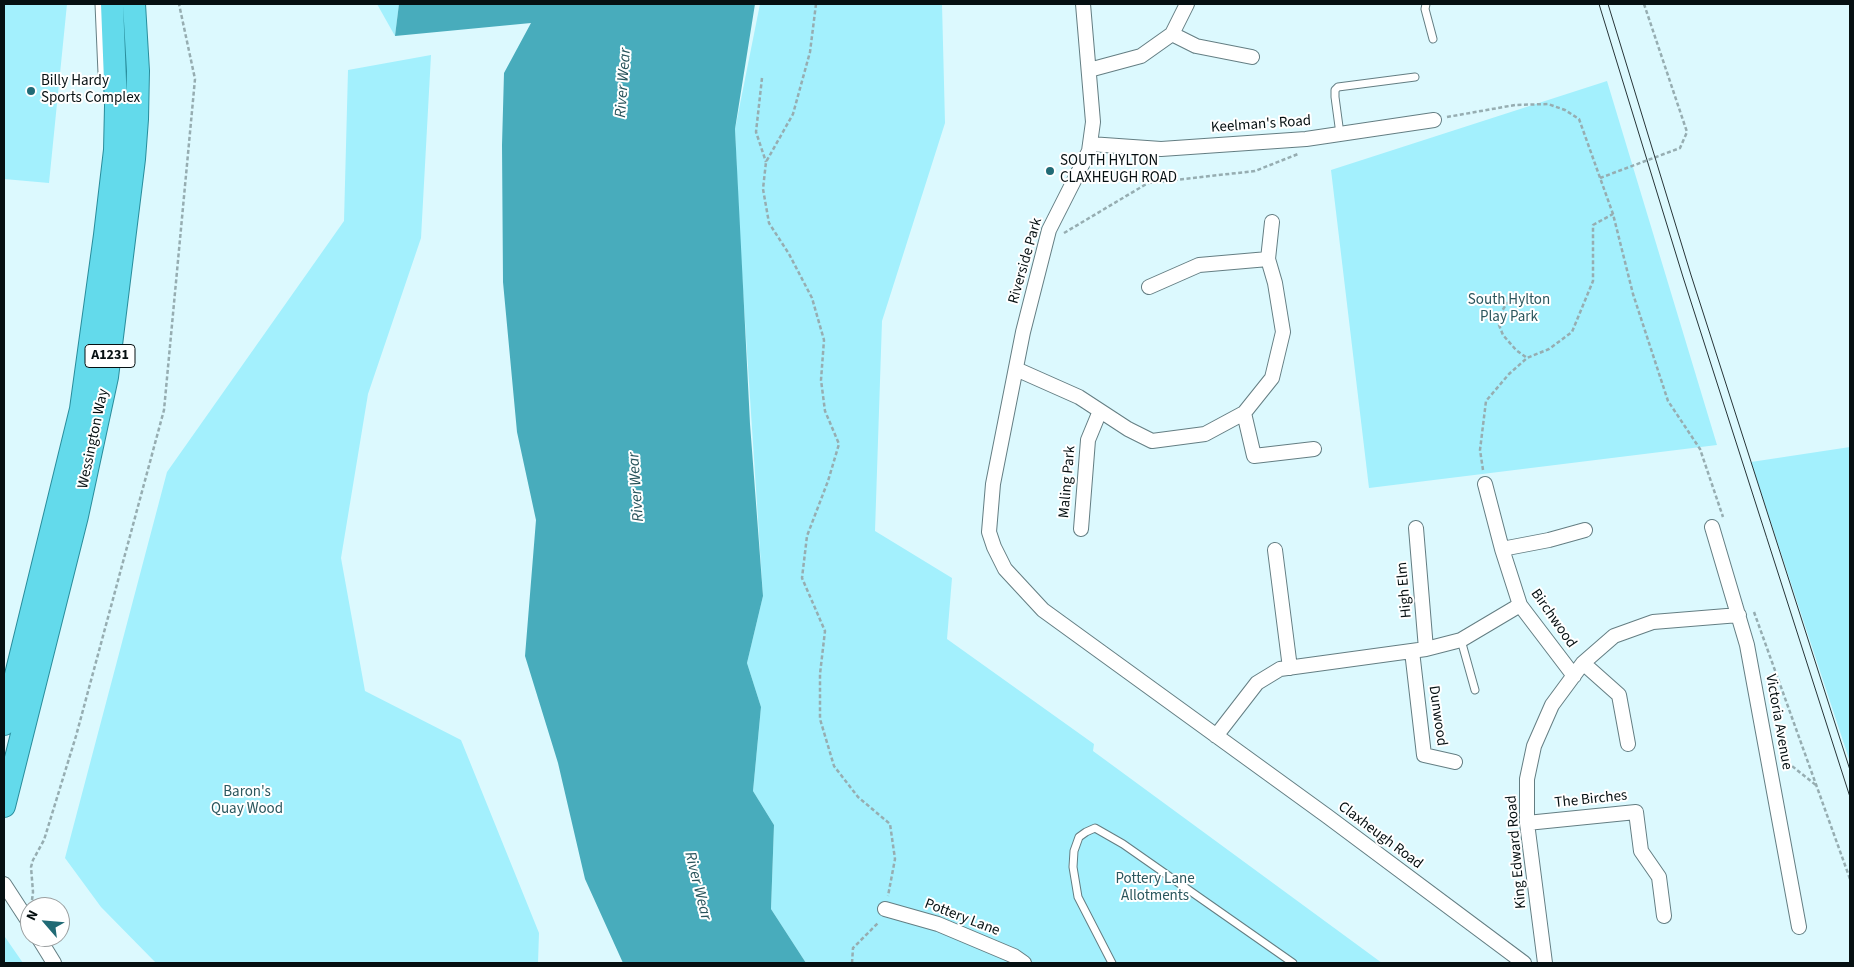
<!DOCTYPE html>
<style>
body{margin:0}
#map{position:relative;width:1854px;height:967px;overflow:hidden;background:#dcf9fe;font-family:"Source Sans 3",sans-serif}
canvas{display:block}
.frame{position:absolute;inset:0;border:5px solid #061012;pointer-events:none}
.north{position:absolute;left:20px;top:897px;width:50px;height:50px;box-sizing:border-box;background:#fff;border:1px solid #9b9fa0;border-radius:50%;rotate:297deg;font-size:14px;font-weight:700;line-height:20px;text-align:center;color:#061012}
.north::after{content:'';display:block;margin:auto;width:18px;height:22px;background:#206a75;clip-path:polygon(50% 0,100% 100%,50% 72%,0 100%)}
</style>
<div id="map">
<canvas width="1854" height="967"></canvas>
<div class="frame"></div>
<div class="north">N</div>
</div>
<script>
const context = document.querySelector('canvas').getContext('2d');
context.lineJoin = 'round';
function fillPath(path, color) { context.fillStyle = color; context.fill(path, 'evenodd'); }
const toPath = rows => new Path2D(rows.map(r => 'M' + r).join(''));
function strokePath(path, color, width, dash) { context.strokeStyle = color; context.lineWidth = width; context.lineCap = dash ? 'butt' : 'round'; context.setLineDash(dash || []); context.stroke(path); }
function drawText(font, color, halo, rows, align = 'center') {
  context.font = font + ' "Source Sans 3",sans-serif'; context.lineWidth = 4; context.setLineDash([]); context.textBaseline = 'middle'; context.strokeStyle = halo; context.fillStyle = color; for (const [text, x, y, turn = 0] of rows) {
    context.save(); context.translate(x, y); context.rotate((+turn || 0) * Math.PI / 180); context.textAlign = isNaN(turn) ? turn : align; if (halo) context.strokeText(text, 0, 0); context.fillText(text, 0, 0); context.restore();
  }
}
fillPath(toPath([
 [4,4,67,4,49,183,4,179],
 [377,4,399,4,395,36],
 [760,4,942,4,945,123,882,321,875,531,952,578,947,639,1094,744,1093,751,1382,963,806,963,771,909,774,825,753,791,761,707,747,663,763,596,740,245,735,129],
 [431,55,421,238,368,394,341,558,365,691,461,740,539,933,538,963,156,963,101,907,65,858,167,472,344,221,348,70],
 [1607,81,1717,445,1369,488,1331,170],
 [1850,447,1850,762,1751,462],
 [5,937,23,963,4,963]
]), '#a3f0fd');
fillPath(toPath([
 [399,4,755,4,735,129,750,424,763,596,747,663,761,707,753,791,774,825,771,909,806,963,623,963,585,879,558,763,525,656,536,520,517,432,503,282,502,145,504,73,531,23,395,36]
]), '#48acbc');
const service = toPath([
 [99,4,102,73,106,82],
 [1426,4,1425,9,1433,39],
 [1340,134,1335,97,1335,90,1338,87,1415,77],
 [1461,640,1475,690],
 [1112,963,1078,897,1073,867,1074,851,1079,837,1086,832,1095,828,1123,844,1293,963]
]);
const minor = toPath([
 [1083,4,1093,122,1089,151,1049,230,1023,332,993,484,989,532,994,547,1005,569,1043,610,1327,816,1524,963],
 [1172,34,1196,46,1252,57],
 [1089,70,1141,56,1172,34,1187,4],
 [1090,144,1161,149,1306,139,1434,120],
 [1149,287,1199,265,1268,259],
 [1016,369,1079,397,1128,429,1152,441,1205,434,1244,413,1272,378,1283,332,1275,283,1268,259,1272,222],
 [1244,413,1254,456,1314,449],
 [1485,484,1502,549,1520,605,1574,676],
 [1712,527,1747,645,1799,927],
 [1416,528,1426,649],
 [1081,529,1088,440,1100,411],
 [1502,549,1549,540,1585,530],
 [1275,550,1290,668],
 [1412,651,1424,755,1455,762],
 [1583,663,1619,695,1628,744],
 [1216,736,1257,683,1280,669,1426,649,1461,640,1520,605],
 [1527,823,1636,812,1641,851,1659,877,1664,916],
 [4,884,30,924],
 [885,909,938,924,1014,956,1024,963],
 [38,937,54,963],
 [1545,963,1527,823,1527,779,1534,746,1552,705,1583,663,1614,636,1653,622,1739,615]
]);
const trunk = toPath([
 [4,724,81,409,105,235,115,150,116,106,112,4],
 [4,806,77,516,107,377,134,159,137,119,138,71,134,4]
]);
strokePath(service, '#647e83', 9);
strokePath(minor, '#647e83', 16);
strokePath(trunk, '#298d9c', 24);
strokePath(toPath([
 [816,4,810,52,793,114,766,162,763,189,769,223,789,254,812,298,824,340,821,380,825,411,839,444,828,481,807,536,802,578,825,631,820,674,820,719,834,766,858,797,890,824,895,859,888,896],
 [762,78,756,132,766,162],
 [1447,117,1515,105,1548,104,1565,110,1579,119,1613,214,1633,294,1668,401,1700,449,1723,517],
 [1600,178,1680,148,1687,132,1644,4],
 [1064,233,1148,183,1255,171,1298,154],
 [1516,302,1507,303,1502,311,1499,325,1503,335,1516,350,1527,358],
 [1483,470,1480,450,1486,401,1509,374,1527,358,1549,349,1572,332,1593,281,1593,225,1613,214],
 [1754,612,1850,879],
 [1782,758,1817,786],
 [32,900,33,892,31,867,33,860,44,840,76,736,164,410,195,79,179,4],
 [852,963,853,948,879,922]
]), '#96adb1', 2.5, [4, 2.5]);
strokePath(service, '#fff', 7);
strokePath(minor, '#fff', 14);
strokePath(trunk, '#63daeb', 22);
strokePath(toPath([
 [1599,4,1683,277,1850,797],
 [1608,4,1691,275,1850,770]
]), '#273437', 1);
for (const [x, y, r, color] of [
 [31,91,5,"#206a75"],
 [1050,171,5,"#206a75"]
]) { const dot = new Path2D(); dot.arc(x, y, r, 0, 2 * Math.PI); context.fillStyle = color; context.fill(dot); strokePath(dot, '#fff', 2); }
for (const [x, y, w] of [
 [110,356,50]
]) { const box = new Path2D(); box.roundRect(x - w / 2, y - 11.5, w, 23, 4); context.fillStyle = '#fff'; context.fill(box); strokePath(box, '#061012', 1); }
drawText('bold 14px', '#061012', null, [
 ["A1231",110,356]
]);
drawText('15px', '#061012', '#fff', [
 ["Billy Hardy",41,82],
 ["Sports Complex",41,99],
 ["SOUTH HYLTON",1060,162],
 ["CLAXHEUGH ROAD",1060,179]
], 'left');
drawText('15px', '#061012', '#fff', [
 ["Keelman's Road",1261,125,-4],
 ["Riverside Park",1026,261,-74],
 ["Wessington Way",94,439,-78],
 ["Maling Park",1068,482,-85],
 ["High Elm",1405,590,-95],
 ["Birchwood",1553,619,55],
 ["Dunwood",1437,716,82],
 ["Victoria Avenue",1778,722,80],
 ["The Birches",1591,800,-6],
 ["Claxheugh Road",1380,836,37],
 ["King Edward Road",1517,852,-95],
 ["Pottery Lane",962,918,21]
]);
drawText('15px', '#2a565d', '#fff', [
 ["South Hylton",1509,301],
 ["Play Park",1509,318],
 ["Baron's",247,793],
 ["Quay Wood",247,810],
 ["Pottery Lane",1155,880],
 ["Allotments",1155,897]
]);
drawText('italic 16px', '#27535a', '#fff', [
 ["River Wear",624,83,-86],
 ["River Wear",637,487,-94],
 ["River Wear",697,886,76]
]);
</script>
